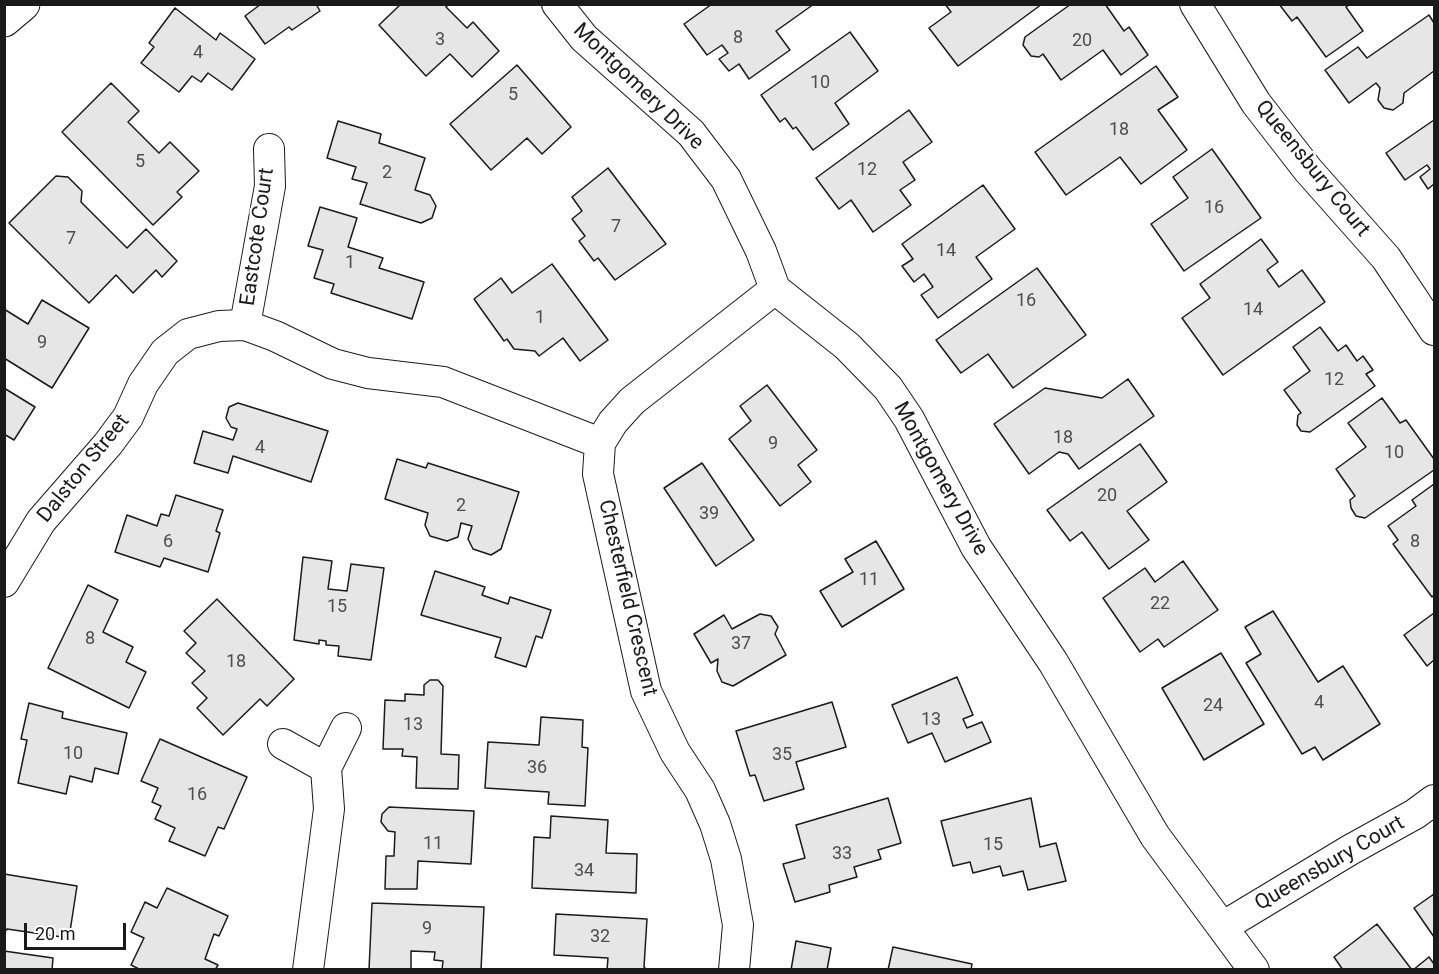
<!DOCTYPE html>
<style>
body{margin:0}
#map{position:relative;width:1439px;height:974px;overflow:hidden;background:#fff;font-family:Roboto,sans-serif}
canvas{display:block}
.frame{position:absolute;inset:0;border:6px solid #1a1a1a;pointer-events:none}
.scale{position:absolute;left:24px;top:923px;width:102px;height:27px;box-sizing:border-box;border:3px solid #1a1a1a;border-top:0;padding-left:8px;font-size:18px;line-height:21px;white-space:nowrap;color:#1a1a1a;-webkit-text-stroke:4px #fff;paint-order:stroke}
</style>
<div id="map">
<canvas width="1439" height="974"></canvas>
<div class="frame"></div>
<div class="scale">20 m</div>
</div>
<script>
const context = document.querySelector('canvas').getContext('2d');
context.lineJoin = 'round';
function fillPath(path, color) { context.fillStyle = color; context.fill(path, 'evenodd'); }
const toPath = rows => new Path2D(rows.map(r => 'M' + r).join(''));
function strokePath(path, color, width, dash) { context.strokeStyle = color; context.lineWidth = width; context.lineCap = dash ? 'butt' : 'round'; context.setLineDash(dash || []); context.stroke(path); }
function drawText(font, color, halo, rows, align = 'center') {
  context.font = font + ' Roboto,sans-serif'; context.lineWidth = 4.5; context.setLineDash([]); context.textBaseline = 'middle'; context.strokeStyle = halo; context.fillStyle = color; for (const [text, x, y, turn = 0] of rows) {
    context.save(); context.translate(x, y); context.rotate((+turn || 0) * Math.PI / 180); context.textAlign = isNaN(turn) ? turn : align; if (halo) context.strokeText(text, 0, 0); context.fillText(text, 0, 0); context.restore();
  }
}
const building = toPath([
 [261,4,316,4,320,11,292,30,289,27,265,44,245,16,261,4],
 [401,4,449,4,446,7,467,28,473,22,499,51,472,77,450,54,426,76,379,25,401,4],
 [712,4,814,4,776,31,790,50,749,79,739,64,729,71,719,59,728,53,722,45,707,55,684,24,712,4],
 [945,4,1042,4,958,66,929,28,951,12,945,4],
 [1071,4,1105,4,1124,31,1129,27,1148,55,1121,75,1103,50,1061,80,1043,54,1039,57,1031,56,1023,45,1025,37,1071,4],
 [1279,4,1350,4,1346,7,1363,31,1326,57,1297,17,1292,21,1279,4],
 [175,8,216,40,220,33,255,59,232,90,208,73,201,82,192,76,179,92,141,63,154,47,149,43,175,8],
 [1429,15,1434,23,1434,71,1404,93,1403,103,1393,110,1384,108,1378,100,1380,88,1376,83,1349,103,1325,70,1358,47,1367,58,1429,15],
 [850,32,878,71,835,103,849,124,813,150,796,127,793,129,785,118,780,122,761,95,850,32],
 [517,65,571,127,542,154,527,138,491,170,450,124,517,65],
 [1156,66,1178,97,1158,110,1187,150,1141,184,1120,157,1066,195,1035,152,1156,66],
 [111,83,139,111,128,122,159,153,170,142,199,171,177,192,182,197,153,225,62,132,111,83],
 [909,110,932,142,903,162,915,180,900,190,911,205,873,232,851,200,839,209,816,178,909,110],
 [1434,120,1434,184,1428,189,1420,177,1430,169,1427,165,1405,180,1386,153,1434,120],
 [338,121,381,134,379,143,425,158,415,190,430,195,436,206,432,218,421,223,360,204,367,183,352,179,356,167,327,158,338,121],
 [1212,149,1261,218,1184,271,1151,224,1188,198,1173,177,1212,149],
 [608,168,666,244,615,280,598,258,594,261,579,241,585,236,572,219,582,211,572,197,608,168],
 [56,176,68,177,82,191,81,202,127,248,146,229,177,261,162,277,156,270,133,293,116,275,89,303,9,223,56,176],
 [983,185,1015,229,976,257,992,279,938,318,921,295,933,287,924,274,914,282,902,266,913,259,902,244,983,185],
 [320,207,357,218,348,247,383,258,379,268,424,282,412,319,331,293,334,284,314,278,323,250,308,246,320,207],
 [1261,239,1278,262,1267,270,1279,287,1302,270,1325,302,1223,375,1182,318,1210,298,1200,284,1261,239],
 [552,264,608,340,580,361,563,338,539,356,535,351,514,349,507,339,504,341,474,299,501,278,512,293,552,264],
 [1037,268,1086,335,1013,388,988,354,961,373,936,340,1037,268],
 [42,300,89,328,52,388,4,358,4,309,28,324,42,300],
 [1320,327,1338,351,1346,345,1357,361,1363,356,1373,370,1366,374,1375,386,1310,432,1301,431,1297,425,1298,415,1301,413,1284,390,1310,371,1293,347,1320,327],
 [1128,379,1154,416,1079,469,1068,454,1059,452,1029,474,994,424,1045,388,1102,398,1128,379],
 [767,385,817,450,798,465,811,482,780,506,729,439,751,421,740,406,767,385],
 [4,388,35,407,14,440,4,434,4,388],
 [1382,398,1400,423,1406,420,1434,459,1434,470,1365,518,1356,516,1351,508,1350,500,1355,496,1336,469,1366,447,1348,423,1382,398],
 [238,403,328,431,311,482,233,456,228,473,194,463,203,431,233,440,237,429,231,427,226,418,229,407,238,403],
 [1140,444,1167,482,1127,511,1149,540,1109,569,1082,532,1070,541,1047,510,1140,444],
 [397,459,426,468,428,463,519,492,501,549,491,555,473,549,468,539,472,526,461,523,458,537,447,541,430,536,425,525,428,513,385,499,397,459],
 [702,463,754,540,716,566,664,488,702,463],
 [1434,484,1434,595,1432,597,1393,544,1398,540,1388,526,1416,506,1412,500,1434,484],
 [176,495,223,510,216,531,220,533,208,572,164,558,160,567,115,552,127,515,157,526,161,514,169,516,176,495],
 [876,541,904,589,842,627,820,591,853,572,845,559,876,541],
 [303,557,332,561,328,589,347,591,351,564,384,568,371,660,338,656,339,646,326,645,326,641,319,640,319,644,294,640,303,557],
 [1183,561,1218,610,1164,647,1158,639,1140,652,1103,598,1145,568,1155,582,1183,561],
 [435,571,485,587,482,595,508,604,510,597,551,610,542,638,536,636,526,667,495,657,501,638,421,615,435,571],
 [88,585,118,600,103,632,133,647,126,662,146,672,129,708,48,668,88,585],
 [217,599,294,679,267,706,260,699,223,735,197,708,207,698,192,683,205,671,186,653,196,643,184,631,217,599],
 [1273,611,1318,682,1343,666,1380,724,1323,760,1315,747,1302,754,1246,663,1261,654,1245,627,1273,611],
 [1434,613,1434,660,1427,666,1404,635,1434,613],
 [760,614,771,616,778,627,775,634,786,655,733,686,722,682,717,671,718,659,711,663,694,634,724,615,732,629,760,614],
 [1221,653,1264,724,1204,760,1162,688,1221,653],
 [957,677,973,715,963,719,967,728,982,722,991,742,945,762,932,733,908,743,892,705,957,677],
 [430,680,438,680,443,686,441,754,459,755,458,789,416,788,417,757,402,756,403,749,383,749,385,700,405,701,405,694,424,695,424,685,430,680],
 [832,702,846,747,796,762,804,789,764,801,755,775,750,776,736,731,832,702],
 [29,703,63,712,62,718,127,733,118,774,95,768,92,782,70,776,66,794,18,783,27,740,21,739,29,703],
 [541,717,583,720,582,747,588,748,585,806,548,804,549,792,485,788,488,742,539,745,541,717],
 [160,739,247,777,224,829,218,827,205,856,169,841,175,828,155,819,161,806,152,802,158,788,141,781,160,739],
 [888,798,901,843,878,850,881,859,854,867,857,877,829,885,830,892,795,902,783,864,805,858,796,825,888,798],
 [1031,798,1040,847,1056,843,1066,881,1028,890,1023,871,1003,876,1000,866,973,873,970,862,953,866,941,821,1031,798],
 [389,807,474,811,471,864,418,861,417,889,385,889,386,856,394,856,395,832,388,831,381,822,382,814,389,807],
 [551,816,608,820,606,853,637,854,636,893,532,888,534,837,550,838,551,816],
 [4,874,77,886,69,938,7,929,4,933,4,874],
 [167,888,228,916,219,936,214,934,205,959,218,965,215,970,141,970,131,965,144,938,131,932,145,902,157,908,167,888],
 [1434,894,1434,937,1414,908,1434,894],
 [372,903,484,907,481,970,442,970,443,961,434,960,435,952,411,951,411,970,369,970,372,903],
 [556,914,647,919,644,967,647,970,607,970,608,958,554,955,556,914],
 [1377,924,1412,970,1343,970,1334,957,1377,924],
 [796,941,831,948,827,970,791,970,796,941],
 [893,947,972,964,971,970,888,970,893,947],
 [4,951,53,958,52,970,4,970,4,951],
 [1429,957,1434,964,1434,970,1413,970,1429,957]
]);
fillPath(building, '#e6e6e6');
strokePath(building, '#1a1a1a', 1.5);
const street = toPath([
 [557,4,584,38,691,133,726,179,761,251,775,289,847,346,888,388,909,419,976,547,1053,662,1155,836,1254,970],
 [1195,4,1256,103,1308,170,1386,258,1434,330],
 [245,325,270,186,269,149],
 [4,582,41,521,108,444,128,417,143,384,165,352,188,334,219,326,245,325,275,336,333,364,368,373,443,382,600,443],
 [283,744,326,768],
 [1224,926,1350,850,1415,814,1434,800],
 [308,970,329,809,326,768,346,728],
 [734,970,738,925,726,859,715,824,700,790,675,752,646,691,598,474,600,443,613,422,632,401,775,289]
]);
const secondary = toPath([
 [4,20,23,4]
]);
strokePath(street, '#1a1a1a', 32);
strokePath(secondary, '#1a1a1a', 35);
strokePath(street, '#fff', 30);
strokePath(secondary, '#fff', 33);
drawText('18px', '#4d4d4d', null, [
 ["8",738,38],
 ["3",440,40],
 ["20",1082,41],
 ["4",198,53],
 ["10",820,83],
 ["5",513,95],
 ["18",1119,130],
 ["5",140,162],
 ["12",867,170],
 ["2",387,173],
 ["16",1214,208],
 ["7",616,227],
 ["7",71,239],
 ["14",946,251],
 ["1",350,263],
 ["16",1026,301],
 ["14",1253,310],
 ["1",540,318],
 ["9",42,343],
 ["12",1334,380],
 ["18",1063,438],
 ["9",773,444],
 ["4",260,448],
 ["10",1394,453],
 ["20",1107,496],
 ["2",461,506],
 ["39",709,514],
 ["6",168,542],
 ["8",1415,542],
 ["11",869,580],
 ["22",1160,604],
 ["15",337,607],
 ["8",90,639],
 ["37",741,644],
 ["18",236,662],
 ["4",1319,703],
 ["24",1213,706],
 ["13",931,720],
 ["13",413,725],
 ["10",73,754],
 ["35",782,755],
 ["36",537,768],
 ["16",197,795],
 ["11",433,844],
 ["15",993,845],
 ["33",842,854],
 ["34",584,871],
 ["9",427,929],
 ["32",600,937]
]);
drawText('21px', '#1a1a1a', '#fff', [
 ["Montgomery Drive",638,87,44],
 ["Queensbury Court",1312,169,51],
 ["Eastcote Court",258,237,-82],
 ["Dalston Street",84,469,-51],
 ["Montgomery Drive",940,479,61],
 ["Chesterfield Crescent",627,598,77],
 ["Queensbury Court",1330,864,-30]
]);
</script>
